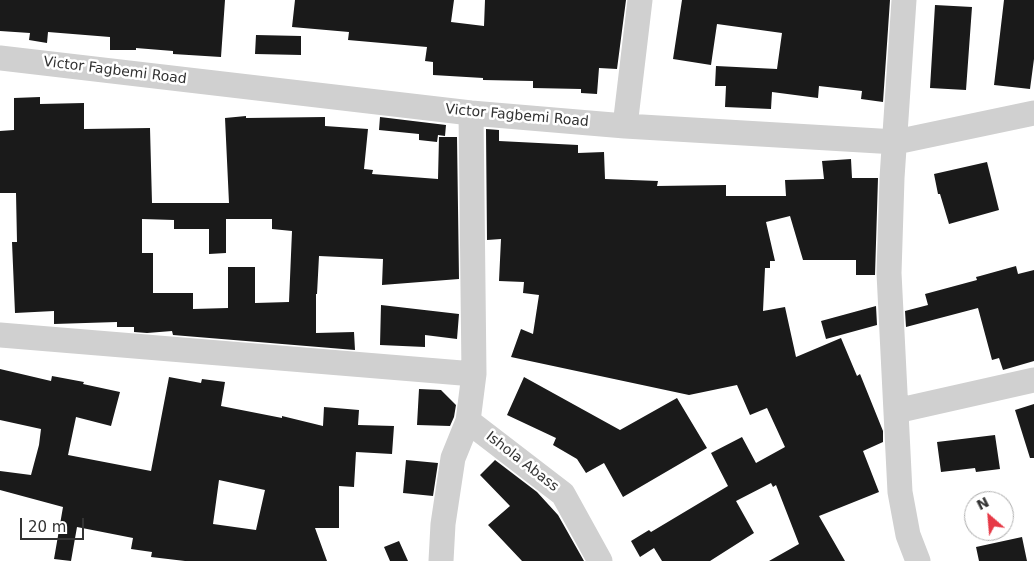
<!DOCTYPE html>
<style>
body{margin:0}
#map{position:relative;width:1034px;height:561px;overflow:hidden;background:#fff;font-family:"DejaVu Sans",sans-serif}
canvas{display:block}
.north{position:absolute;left:964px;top:491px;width:50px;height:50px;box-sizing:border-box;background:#fff;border:1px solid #adadad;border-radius:50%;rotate:333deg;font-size:14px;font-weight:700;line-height:20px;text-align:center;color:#333}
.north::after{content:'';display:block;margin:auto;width:18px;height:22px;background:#e63946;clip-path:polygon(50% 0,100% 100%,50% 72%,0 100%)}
.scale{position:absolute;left:20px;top:518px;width:64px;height:22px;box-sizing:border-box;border:2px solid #333;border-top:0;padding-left:6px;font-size:15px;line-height:18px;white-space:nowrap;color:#333;-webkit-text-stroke:4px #fff;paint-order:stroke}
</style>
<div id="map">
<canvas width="1034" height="561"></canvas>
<div class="north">N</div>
<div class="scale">20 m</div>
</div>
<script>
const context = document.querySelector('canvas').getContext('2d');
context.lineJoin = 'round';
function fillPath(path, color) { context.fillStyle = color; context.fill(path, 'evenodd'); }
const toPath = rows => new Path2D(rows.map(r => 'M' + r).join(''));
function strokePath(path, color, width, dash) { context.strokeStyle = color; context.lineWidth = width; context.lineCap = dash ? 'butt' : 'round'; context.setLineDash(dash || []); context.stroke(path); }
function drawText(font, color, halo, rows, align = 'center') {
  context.font = font + ' "DejaVu Sans",sans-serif'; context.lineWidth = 5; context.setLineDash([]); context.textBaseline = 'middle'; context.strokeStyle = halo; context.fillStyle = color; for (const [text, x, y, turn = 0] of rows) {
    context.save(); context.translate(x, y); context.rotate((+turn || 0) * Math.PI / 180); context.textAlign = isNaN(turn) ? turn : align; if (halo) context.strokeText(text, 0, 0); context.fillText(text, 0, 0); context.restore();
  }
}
fillPath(toPath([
 [0,0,225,0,221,57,173,54,173,51,136,48,136,50,110,50,110,37,48,32,47,43,29,40,30,33,0,31],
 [295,0,454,0,451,22,484,26,485,0,626,0,617,69,599,68,597,94,581,93,581,89,533,88,533,81,483,80,483,78,433,75,433,62,425,61,427,47,348,40,349,32,292,27],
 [682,0,890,0,883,102,861,99,862,91,819,86,818,98,772,92,771,109,725,107,726,86,715,86,716,66,777,69,782,33,717,24,711,65,673,59],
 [1004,0,1034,0,1034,59,1030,89,994,85],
 [935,5,972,7,966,90,930,88],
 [256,35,301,36,301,55,255,54],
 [40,97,40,104,84,103,84,129,150,128,152,203,229,203,225,118,246,116,246,118,325,117,325,126,368,129,364,169,373,170,372,174,438,179,439,137,457,137,459,279,382,285,383,259,319,256,317,294,316,294,316,333,354,332,355,350,173,335,172,331,147,333,134,332,134,327,117,327,117,322,54,324,54,311,15,313,12,242,17,242,16,193,0,193,0,131,14,130,14,98],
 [142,219,174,220,174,229,209,229,209,254,226,253,226,219,272,219,272,229,292,231,289,302,255,303,255,267,228,267,228,308,193,309,193,293,153,293,153,253,142,253],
 [380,117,446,125,445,136,438,135,437,142,419,140,419,134,379,130],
 [486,129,499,130,499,141,578,145,578,153,604,152,605,179,658,181,657,186,726,185,726,196,786,196,785,180,824,179,822,161,851,159,852,178,878,178,875,275,856,275,856,260,803,260,790,216,766,222,775,261,770,261,770,268,765,268,763,311,785,307,796,357,841,338,857,376,860,374,883,431,883,442,863,451,879,492,819,516,845,561,769,561,799,544,776,485,773,487,771,483,736,501,754,533,710,561,662,561,654,548,640,557,631,541,649,530,651,532,728,486,711,453,742,437,756,463,785,447,767,408,750,415,737,385,689,395,511,357,521,329,533,334,539,295,523,293,524,282,499,281,501,239,487,240],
 [987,162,999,210,949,224,940,194,938,194,934,174],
 [1016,266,1018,274,1034,270,1034,361,1003,370,999,358,992,360,978,308,906,327,905,311,928,305,925,294,977,280,976,277,980,276],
 [381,305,459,314,457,339,425,335,425,347,380,345],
 [876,306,877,325,826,339,821,321],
 [0,369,51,381,52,376,84,382,83,384,120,392,111,426,76,417,68,455,151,471,169,377,201,383,202,379,225,382,221,406,282,418,282,416,323,426,324,407,359,410,358,425,394,426,392,454,356,452,354,487,339,486,339,528,315,528,327,561,185,561,151,557,152,552,131,549,133,538,77,527,71,561,54,559,63,507,0,490,0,471,31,475,39,445,41,429,0,420],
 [219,480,265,490,256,530,213,524],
 [524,377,620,430,677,398,707,448,623,497,604,463,586,473,577,459,553,445,556,438,507,415],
 [419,389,441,390,456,405,454,417,450,426,417,425],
 [1034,404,1034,458,1030,458,1015,410],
 [995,435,1000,469,976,472,975,468,941,472,937,442],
 [406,460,438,463,433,496,403,493],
 [495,460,537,492,558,515,584,561,522,561,488,525,510,506,480,475],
 [1022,537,1027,561,979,561,976,547],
 [399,541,408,561,390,561,384,547]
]), '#1a1a1a');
strokePath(toPath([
 [904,0,892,178,889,273,900,492,908,535,918,561],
 [0,58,471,113,625,126,896,142,1034,113],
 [625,126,640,0],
 [0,335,474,374],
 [896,411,1034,380],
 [468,421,563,494,600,561],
 [441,561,443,524,453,458,468,421,474,374,471,113]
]), '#d0d0d0', 25);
drawText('14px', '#333', '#fff', [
 ["Victor Fagbemi Road",115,71,7],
 ["Victor Fagbemi Road",517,116,5],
 ["Ishola Abass",522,462,38]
]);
</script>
